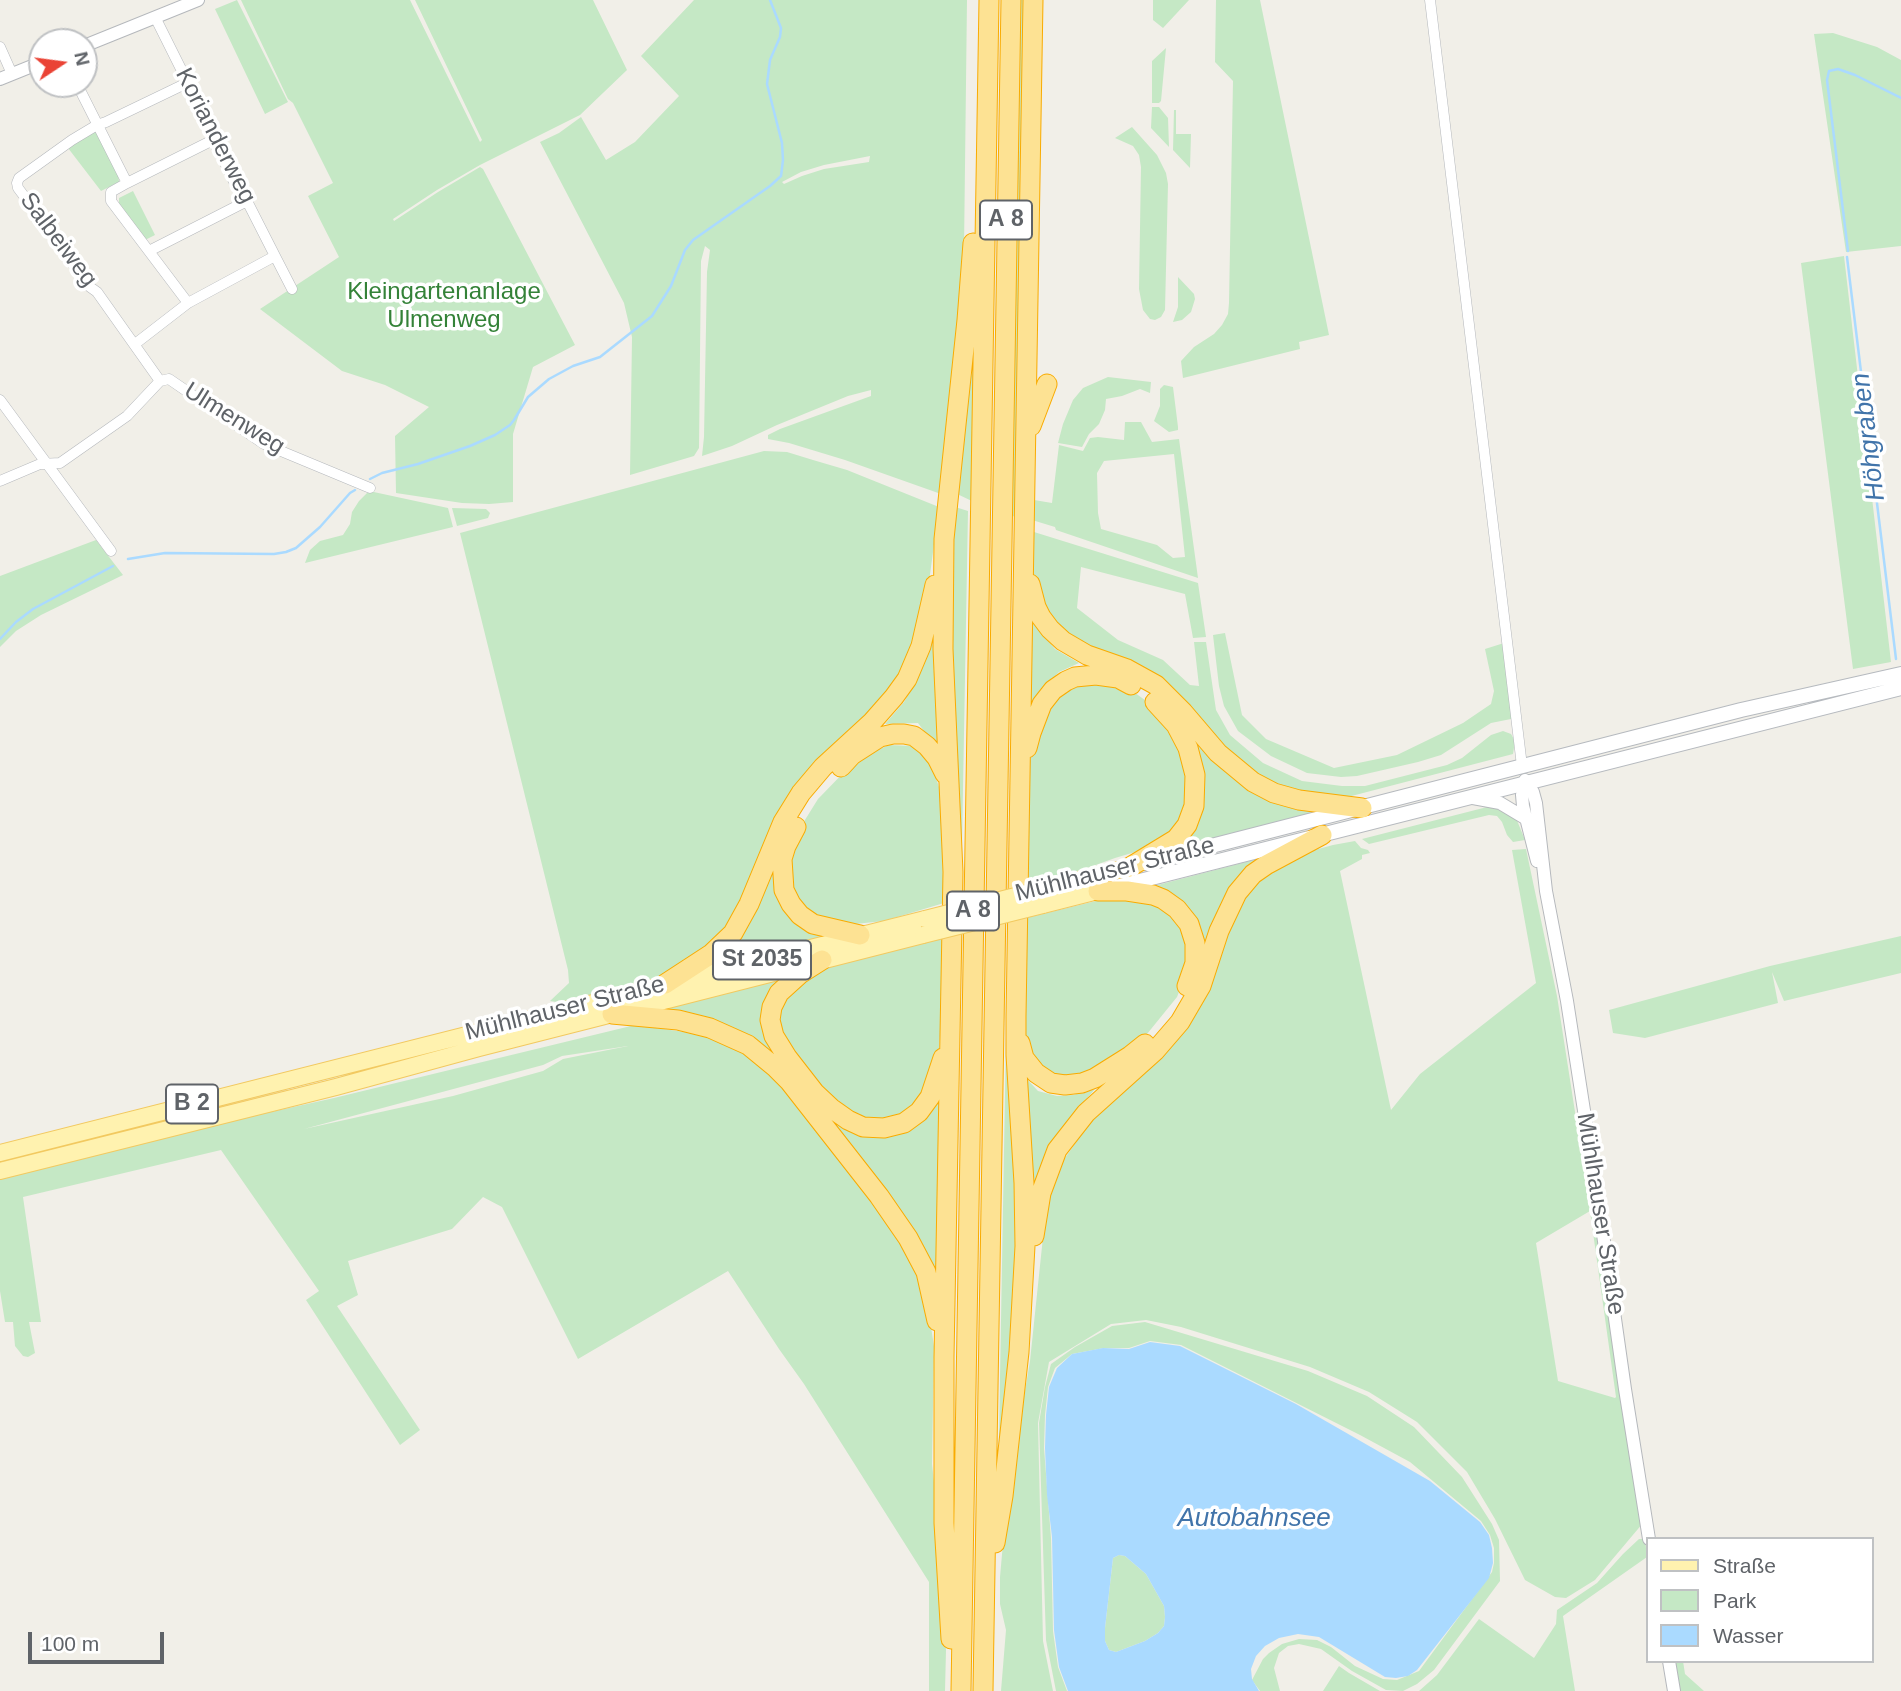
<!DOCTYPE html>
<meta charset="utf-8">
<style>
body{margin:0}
#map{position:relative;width:1901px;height:1691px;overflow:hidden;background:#f1efe8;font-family:Arial,sans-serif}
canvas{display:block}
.legend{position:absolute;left:1646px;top:1537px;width:228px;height:126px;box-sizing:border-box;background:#fff;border:2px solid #bfc1c3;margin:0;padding:9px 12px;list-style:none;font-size:21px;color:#5f6368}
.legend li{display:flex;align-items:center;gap:14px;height:35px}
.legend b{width:35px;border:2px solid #bfc1c3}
.north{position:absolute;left:28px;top:28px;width:70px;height:70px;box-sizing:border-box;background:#fff;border:2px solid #bfc1c3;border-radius:50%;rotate:77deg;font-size:19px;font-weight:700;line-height:28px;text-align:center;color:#5f6368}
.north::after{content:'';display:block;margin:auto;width:24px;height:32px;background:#ea4335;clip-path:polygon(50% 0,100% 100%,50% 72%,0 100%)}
.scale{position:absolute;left:28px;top:1632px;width:136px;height:32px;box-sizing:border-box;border:4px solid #5f6368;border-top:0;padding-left:9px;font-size:21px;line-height:24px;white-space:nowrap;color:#5f6368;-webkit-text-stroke:5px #fff;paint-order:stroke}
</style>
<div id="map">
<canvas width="1901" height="1691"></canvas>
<ul class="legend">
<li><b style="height:9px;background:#fff2af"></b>Straße</li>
<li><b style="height:19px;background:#c5e8c5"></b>Park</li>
<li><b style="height:19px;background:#aadaff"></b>Wasser</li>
</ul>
<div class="north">N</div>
<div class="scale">100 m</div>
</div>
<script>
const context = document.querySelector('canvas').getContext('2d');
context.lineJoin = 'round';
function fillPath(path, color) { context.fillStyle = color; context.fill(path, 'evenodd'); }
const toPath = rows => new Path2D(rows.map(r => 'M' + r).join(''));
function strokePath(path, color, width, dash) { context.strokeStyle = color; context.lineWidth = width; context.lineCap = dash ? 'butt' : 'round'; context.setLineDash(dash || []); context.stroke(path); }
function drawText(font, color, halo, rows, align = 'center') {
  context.font = font + ' Arial,sans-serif'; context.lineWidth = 7; context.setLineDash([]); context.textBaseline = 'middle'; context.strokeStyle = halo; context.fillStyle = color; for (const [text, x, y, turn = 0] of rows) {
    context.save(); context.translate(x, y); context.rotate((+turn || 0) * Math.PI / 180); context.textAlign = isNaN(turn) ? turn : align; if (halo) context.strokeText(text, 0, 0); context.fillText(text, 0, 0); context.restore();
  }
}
fillPath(toPath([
 [237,0,288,102,265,114,215,9],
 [241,0,410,0,480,142,482,140,415,0,593,0,627,70,580,115,480,165,437,190,393,219,394,221,438,192,480,167,483,169,575,345,533,367,513,434,513,502,489,504,462,503,396,493,395,436,429,407,385,385,342,371,260,309,339,257,308,196,333,183,293,103,288,99],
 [694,0,967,0,964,249,941,494,845,460,789,443,768,439,768,435,780,429,871,396,871,390,848,396,777,425,732,446,702,456,704,437,707,272,710,250,705,246,701,261,699,448,694,456,630,475,632,337,624,303,540,142,559,133,581,117,606,160,635,142,679,96,641,56],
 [870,156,869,162,824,169,802,176,784,184,782,182,801,172,824,165],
 [1019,0,1023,0,1025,56,1018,518,1010,515],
 [1153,0,1189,0,1163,28,1153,20],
 [1216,0,1260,0,1329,335,1299,342,1300,349,1183,378,1181,361,1194,347,1214,334,1222,325,1228,314,1229,303,1233,81,1215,62],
 [1833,33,1877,47,1901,60,1901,246,1846,252,1814,34],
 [1166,48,1161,101,1159,103,1152,103,1152,61],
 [1152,107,1159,107,1168,118,1169,147,1151,128],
 [1174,110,1176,110,1176,134,1191,134,1190,168,1173,150],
 [1132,127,1157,155,1166,173,1168,184,1165,310,1161,317,1155,320,1150,319,1143,310,1139,289,1141,167,1139,155,1133,146,1115,138],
 [95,131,98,133,118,172,119,182,101,191,68,148],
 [133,191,155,235,145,240,119,205,119,198],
 [1844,256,1891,662,1853,669,1801,263],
 [1178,277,1194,294,1195,299,1191,312,1182,320,1173,322,1178,307],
 [974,355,974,502,955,493],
 [1108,377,1151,382,1150,393,1140,389,1122,396,1106,399,1105,410,1099,424,1089,434,1082,447,1058,443,1063,424,1073,400,1083,388],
 [1164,385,1173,387,1178,427,1178,430,1169,432,1154,421,1160,406,1160,389],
 [1125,422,1141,422,1152,442,1179,439,1198,578,1056,530,1055,527,1032,520,1034,500,1052,503,1059,445,1083,451,1090,438,1098,437,1124,440],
 [1174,454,1185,557,1173,558,1157,545,1101,529,1098,513,1097,473,1104,461],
 [764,451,787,452,813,460,847,470,939,507,929,582,921,618,899,683,819,765,728,933,664,979,563,1003,550,1001,569,983,568,970,460,533],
 [369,491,448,508,453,527,305,563,310,550,320,541,343,535,350,524,352,512,359,501],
 [952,506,968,511,961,900,947,696],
 [452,508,486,509,490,513,488,518,457,526],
 [1034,532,1198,583,1206,637,1193,638,1185,594,1081,567,1077,608,1118,640,1163,660,1190,685,1199,686,1194,642,1206,642,1216,710,1230,735,1263,763,1302,781,1342,786,1365,786,1447,765,1462,758,1491,735,1503,731,1511,734,1515,741,1513,754,1340,799,1320,798,1258,779,1188,709,1090,650,1044,615,1033,582],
 [96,540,123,575,41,615,16,631,0,647,0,576],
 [1027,608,1045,637,1055,649,1079,663,1059,672,1050,681,1031,715],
 [936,617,939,751,918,723,885,724,904,702,919,676],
 [1225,633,1242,715,1266,739,1334,768,1397,755,1463,723,1491,704,1494,691,1485,649,1504,643,1515,709,1511,719,1491,723,1441,755,1418,762,1357,776,1341,777,1307,773,1271,756,1238,731,1224,706,1219,686,1213,635],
 [1077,681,1127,687,1153,706,1175,732,1190,788,1180,828,1142,850,1115,858,1071,874,1026,884,1028,788,1030,761,1035,736,1056,694],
 [1178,716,1213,756,1320,811,1164,853,1198,817],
 [889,745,912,746,929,761,935,775,940,790,944,903,884,921,855,924,820,921,800,907,787,874,790,844,818,799,850,766,861,757],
 [1491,806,1501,808,1516,818,1525,840,1513,842,1507,835,1502,822,1497,816,1489,815,1369,844,1362,839],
 [1355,841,1361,848,1368,850,1370,853,1362,855,1362,859,1340,871,1391,1110,1420,1074,1536,983,1512,850,1526,849,1557,996,1589,1202,1595,1200,1643,1523,1595,1580,1566,1598,1555,1597,1525,1580,1495,1519,1467,1472,1417,1422,1369,1392,1310,1367,1181,1327,1146,1320,1111,1324,1049,1362,1038,1423,1043,1641,1053,1691,1001,1691,1006,1630,1000,1604,1000,1577,1007,1498,1030,1361,1043,1237,1050,1194,1062,1162,1099,1110,1154,1061,1232,917,1258,880,1300,854,1333,845],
 [1590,1211,1616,1397,1615,1398,1558,1381,1536,1243],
 [1269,856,1205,956,1197,924,1181,900,1150,887],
 [776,857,784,903,837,937,698,974],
 [1137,898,1175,915,1189,944,1184,979,1177,997,1147,1034,1126,1052,1084,1079,1054,1077,1027,1050,1024,1026,1026,918,1100,900],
 [1012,921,1017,1298,998,1491,1008,922],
 [1901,936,1901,973,1784,1001,1772,972,1778,1003,1645,1038,1613,1033,1609,1010,1770,966],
 [942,939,944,978,939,1049,935,1070,908,1116,885,1124,839,1109,779,1034,775,1008,811,972,897,945,922,943],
 [787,978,773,996,784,1066,651,1012],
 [635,1025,706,1035,728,1043,762,1063,805,1112,876,1203,915,1268,928,1308,934,1346,932,1464,939,1527,946,1650,945,1691,929,1691,929,1582,804,1384,779,1349,728,1271,578,1359,502,1207,483,1197,452,1229,348,1261,358,1295,337,1306,420,1430,400,1445,306,1300,319,1291,221,1150,23,1197,41,1322,29,1322,35,1353,28,1357,23,1356,15,1346,13,1322,5,1322,0,1291,0,1178,203,1127,334,1098],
 [628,1046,563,1059,543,1071,453,1096,304,1129,543,1065,562,1056],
 [1025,1077,1038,1091,1057,1096,1073,1095,1095,1089,1072,1116,1034,1200],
 [940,1088,943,1309,807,1096,873,1133],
 [1145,1322,1308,1371,1367,1396,1414,1427,1462,1477,1492,1524,1499,1540,1500,1581,1434,1670,1417,1684,1403,1691,1386,1690,1352,1671,1321,1649,1299,1644,1288,1646,1279,1653,1274,1668,1280,1691,1260,1691,1252,1680,1263,1659,1269,1653,1282,1644,1299,1639,1317,1640,1331,1647,1355,1666,1383,1679,1397,1680,1419,1671,1492,1572,1494,1563,1494,1548,1490,1535,1481,1521,1410,1462,1360,1435,1181,1345,1150,1341,1129,1348,1104,1348,1072,1354,1055,1368,1048,1387,1045,1415,1044,1448,1051,1538,1053,1631,1058,1667,1067,1691,1056,1691,1046,1640,1039,1423,1045,1387,1051,1364,1075,1347,1112,1326],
 [1639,1539,1645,1539,1647,1557,1563,1616,1575,1691,1419,1691,1437,1675,1479,1619,1534,1658,1556,1624,1557,1610,1597,1583,1623,1554],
 [1119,1555,1125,1556,1146,1574,1164,1606,1165,1617,1164,1626,1158,1633,1145,1641,1116,1652,1109,1650,1105,1641,1105,1628,1113,1558],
 [1673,1661,1683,1661,1685,1674,1704,1691,1678,1691],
 [1339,1666,1349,1673,1380,1691,1323,1691]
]), '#c5e8c5');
fillPath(toPath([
 [1150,1342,1180,1346,1296,1404,1430,1481,1480,1522,1489,1535,1492,1548,1493,1563,1489,1578,1417,1670,1408,1676,1396,1678,1385,1677,1319,1637,1298,1634,1279,1638,1265,1646,1256,1656,1251,1669,1252,1679,1259,1691,1068,1691,1059,1667,1054,1630,1052,1537,1047,1495,1045,1448,1046,1415,1049,1387,1057,1368,1072,1354,1103,1348,1129,1349],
 [1119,1555,1125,1556,1146,1574,1164,1606,1165,1617,1164,1626,1158,1633,1145,1641,1116,1652,1109,1650,1105,1641,1105,1628,1113,1558]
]), '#aadaff');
strokePath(toPath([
 [1848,251,1827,80,1829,71,1838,69,1855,75,1901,98],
 [1847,257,1896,659],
 [370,479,382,473,418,464,470,446,495,435,510,425,514,420,528,397,549,379,573,366,600,357,652,316,671,286,685,250,693,240,770,186,781,176,783,160,782,143,767,84,770,60,780,37,781,28,770,0],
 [128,559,165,553,274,554,286,552,296,548,320,527,350,493,355,490],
 [0,639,16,622,33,609,113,566]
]), '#aadaff', 2.5);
const minor = toPath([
 [1430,0,1522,766],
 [0,47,12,74],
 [77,84,127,183,111,192,111,201,188,303],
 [127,183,213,140],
 [149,251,247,201],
 [275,256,292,289],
 [135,344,188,303,275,256,247,201,240,194,227,167,213,140,211,129,155,17],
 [160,381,97,292,90,287,57,243,54,236,18,188,17,183,19,178,72,140,97,125,106,122,187,83],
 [0,400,111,551],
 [0,481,40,464,60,463,127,416,160,381,169,379,264,444,370,488]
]);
const tertiary = toPath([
 [84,46,198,0],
 [0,79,42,62],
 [1525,780,1522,795,1523,806,1537,861],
 [1526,783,1533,792,1536,803,1546,891,1567,1001,1601,1220,1625,1389,1649,1539],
 [1473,798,1500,803,1525,818],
 [1669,1661,1674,1691]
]);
const secondary = toPath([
 [1145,863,1741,710,1901,674],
 [1116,887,1901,688]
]);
const primary = toPath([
 [1043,889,1130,867],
 [1043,905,1098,891],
 [0,1153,925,919],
 [0,1171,336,1087,479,1048,923,935]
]);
const motorway = toPath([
 [1031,426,1047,384],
 [1030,584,1036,607,1041,617,1050,629,1063,641,1087,655,1127,669,1156,685,1183,712,1218,753,1253,782,1274,793,1299,800,1362,808],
 [1027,748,1031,733,1042,704,1053,690,1066,681,1075,677,1096,675,1118,678,1131,685],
 [841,767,852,755,880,737,893,734,904,734,914,736,927,746,937,758,945,774],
 [796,827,786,846,782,859,784,890,791,904,800,915,813,924,860,935],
 [1130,867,1176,839,1187,825,1194,806,1195,775,1188,748,1176,725,1155,702],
 [1098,891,1127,891,1153,895,1163,899,1177,909,1189,924,1195,943,1195,963,1187,986],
 [822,960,800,974,779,993,772,1007,770,1020,774,1036,787,1057,815,1093,831,1108,848,1120,863,1127,884,1128,904,1123,919,1112,930,1097,943,1058],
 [665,984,711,954,733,933,749,904,783,822,801,793,823,767,872,722,894,697,907,679,921,646,935,585],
 [612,1014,678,1020,710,1028,748,1045,776,1068,789,1081,879,1196,908,1238,926,1272,937,1321],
 [1020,1043,1024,1058,1036,1073,1051,1083,1065,1085,1082,1083,1095,1078,1130,1056,1145,1044],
 [1034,1236,1041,1193,1057,1150,1086,1113,1155,1051,1180,1022,1201,986,1219,931,1237,893,1253,874,1266,865,1322,835],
 [995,1543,1003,1496,1019,1352,1025,1246,1024,1183,1016,1055,1016,1016,1033,0],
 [951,1639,944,1523,944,1357,953,872,943,649,944,539,967,320,973,243],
 [961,1691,989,0],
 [983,1691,1011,0]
]);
strokePath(minor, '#b5b8bc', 11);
strokePath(tertiary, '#b5b8bc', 14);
strokePath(secondary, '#b6babf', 16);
strokePath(primary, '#f2c960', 18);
strokePath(motorway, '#f9ab00', 21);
strokePath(minor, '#fff', 10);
strokePath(tertiary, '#fff', 12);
strokePath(secondary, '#fff', 14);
strokePath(primary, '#fff2af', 16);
strokePath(motorway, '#fde293', 19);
const primaryBridge = toPath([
 [925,919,1043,889],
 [923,935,1043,905]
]);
strokePath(primaryBridge, '#f2c960', 18, []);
strokePath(primaryBridge, '#fff2af', 16);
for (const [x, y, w] of [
 [1006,220,52],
 [973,911,52],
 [762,960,98],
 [192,1104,52]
]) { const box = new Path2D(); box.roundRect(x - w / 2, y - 19.5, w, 39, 5); context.fillStyle = '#fff'; context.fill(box); strokePath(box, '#5f6368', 2); }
drawText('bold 23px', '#5f6368', null, [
 ["A 8",1006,220],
 ["A 8",973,911],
 ["St 2035",762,960],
 ["B 2",192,1104]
]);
drawText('24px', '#5f6368', '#fff', [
 ["Korianderweg",215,136,63],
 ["Salbeiweg",58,240,53],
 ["Ulmenweg",234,419,32],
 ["Mühlhauser Straße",1115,870,-14],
 ["Mühlhauser Straße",565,1009,-14],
 ["Mühlhauser Straße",1600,1214,81]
]);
drawText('24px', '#348238', '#fff', [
 ["Kleingartenanlage",444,292],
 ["Ulmenweg",444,320]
]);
drawText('italic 26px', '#4174aa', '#fff', [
 ["Höhgraben",1869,437,-97],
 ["Autobahnsee",1254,1519]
]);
</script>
